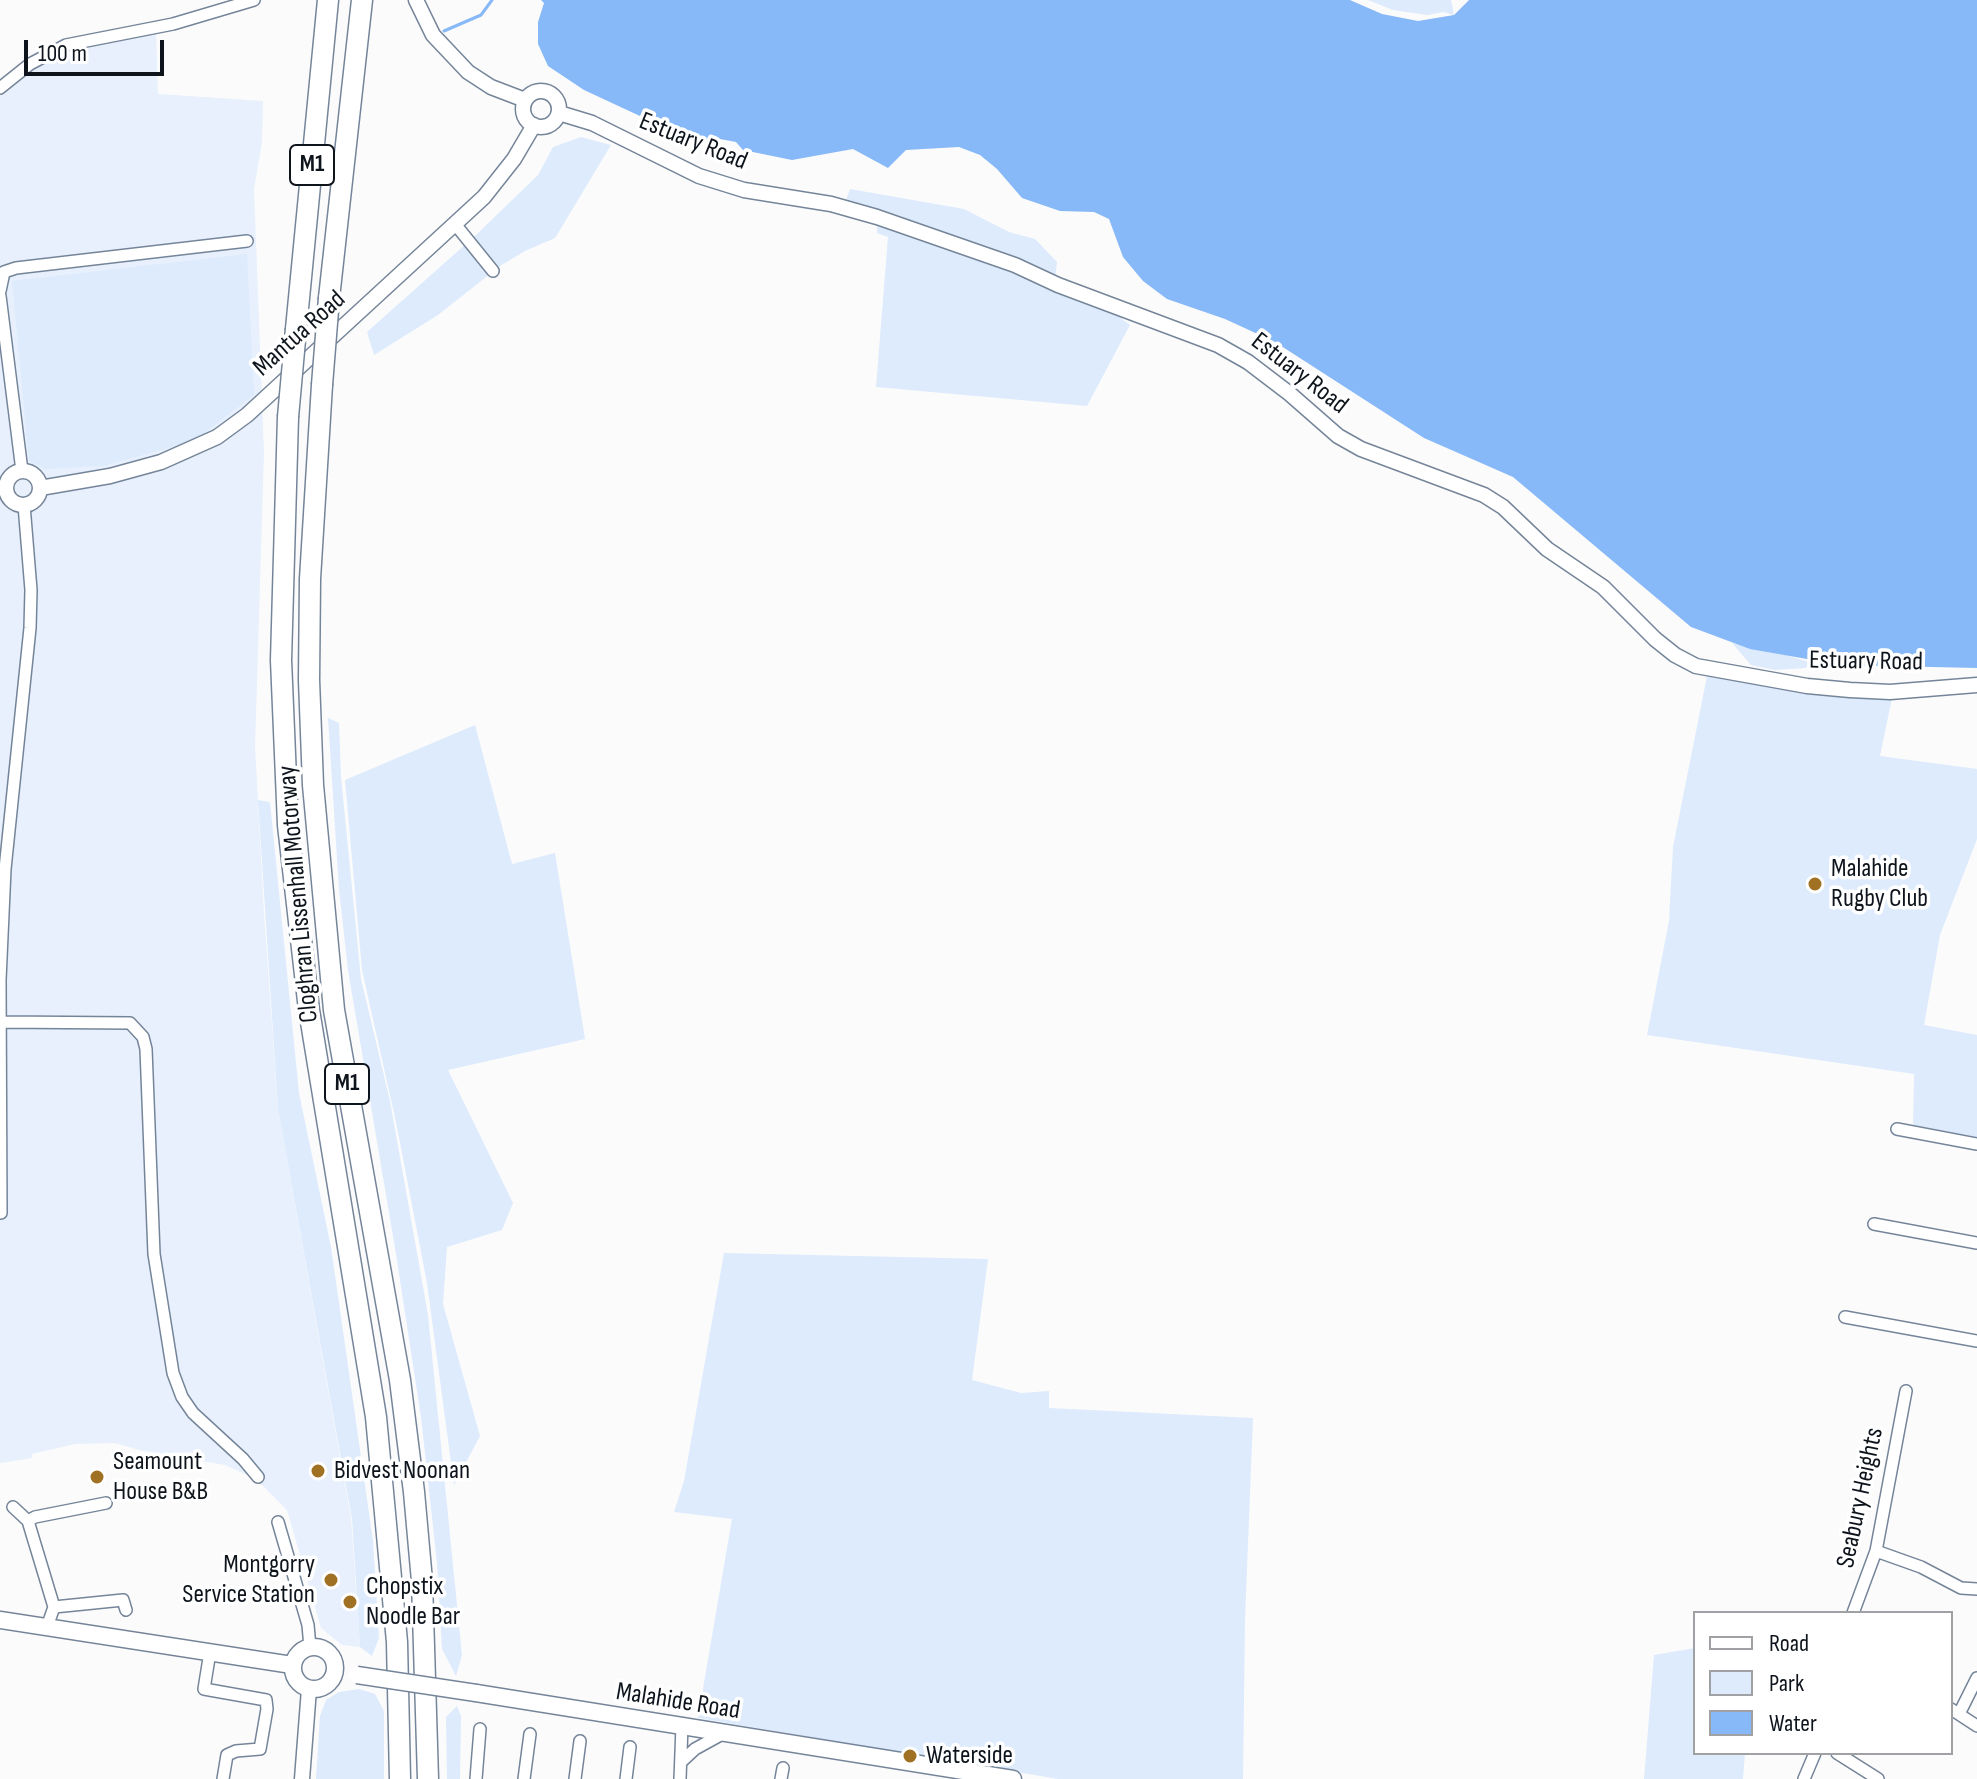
<!DOCTYPE html>
<style>
body{margin:0}
#map{position:relative;width:1977px;height:1779px;overflow:hidden;background:#fbfbfb;font-family:"Sofia Sans Condensed",sans-serif}
canvas{display:block}
.legend{position:absolute;left:1693px;top:1611px;width:260px;height:144px;box-sizing:border-box;background:#fff;border:2px solid #9fa1a4;margin:0;padding:10px 14px;list-style:none;font-size:24px;color:#0e141c}
.legend li{display:flex;align-items:center;gap:16px;height:40px}
.legend b{width:40px;border:2px solid #9fa1a4}
.scale{position:absolute;left:24px;top:40px;width:140px;height:36px;box-sizing:border-box;border:4px solid #0e141c;border-top:0;padding-left:10px;font-size:24px;line-height:28px;white-space:nowrap;color:#0e141c;-webkit-text-stroke:6px #fff;paint-order:stroke}
</style>
<div id="map">
<canvas width="1977" height="1779"></canvas>
<ul class="legend">
<li><b style="height:10px;background:#fff"></b>Road</li>
<li><b style="height:22px;background:#ddebfd"></b>Park</li>
<li><b style="height:22px;background:#87b8f7"></b>Water</li>
</ul>
<div class="scale">100 m</div>
</div>
<script>
const context = document.querySelector('canvas').getContext('2d');
context.lineJoin = 'round';
function fillPath(path, color) { context.fillStyle = color; context.fill(path, 'evenodd'); }
const toPath = rows => new Path2D(rows.map(r => 'M' + r).join(''));
function strokePath(path, color, width, dash) { context.strokeStyle = color; context.lineWidth = width; context.lineCap = dash ? 'butt' : 'round'; context.setLineDash(dash || []); context.stroke(path); }
function drawText(font, color, halo, rows, align = 'center') {
  context.font = font + ' "Sofia Sans Condensed",sans-serif'; context.lineWidth = 7; context.setLineDash([]); context.textBaseline = 'middle'; context.strokeStyle = halo; context.fillStyle = color; for (const [text, x, y, turn = 0] of rows) {
    context.save(); context.translate(x, y); context.rotate((+turn || 0) * Math.PI / 180); context.textAlign = isNaN(turn) ? turn : align; if (halo) context.strokeText(text, 0, 0); context.fillText(text, 0, 0); context.restore();
  }
}
fillPath(toPath([
 [156,32,158,94,263,101,262,142,254,189,264,453,255,746,264,913,278,1109,351,1518,360,1647,342,1645,321,1628,287,1510,256,1479,225,1465,139,1450,115,1443,75,1444,32,1454,32,1458,0,1463,0,94,29,71,85,44]
]), '#e7f0fc');
fillPath(toPath([
 [1368,0,1451,0,1454,15,1443,12,1427,15,1393,10],
 [581,137,611,145,555,238,525,251,500,266,438,315,374,355,367,332,477,234,538,175,553,147],
 [850,189,964,209,1009,232,1035,239,1057,262,1054,288,1113,312,1130,325,1087,406,876,387,888,237,877,233,877,213,846,200],
 [247,254,254,395,194,441,103,466,45,469,29,461,12,281],
 [1732,643,1785,655,1813,663,1805,668,1775,670,1751,665],
 [1707,676,1823,695,1892,698,1880,756,1977,769,1977,839,1940,935,1924,1025,1977,1035,1977,1141,1913,1129,1914,1074,1647,1035,1669,921,1673,847],
 [328,718,339,723,341,777,361,979,390,1101,428,1315,462,1655,456,1676,442,1649,437,1563,421,1417,396,1254,348,970,339,889],
 [475,725,512,864,555,853,585,1039,448,1070,513,1203,502,1230,447,1247,443,1304,480,1436,454,1485,427,1283,396,1122,362,970,345,780],
 [258,800,270,802,299,1093,331,1247,373,1541,379,1638,372,1656,360,1647,352,1519,278,1109],
 [724,1253,988,1259,972,1380,1021,1393,1049,1391,1049,1408,1253,1418,1245,1619,1243,1779,1058,1779,698,1718,732,1519,674,1512,684,1481],
 [1695,1648,1695,1753,1745,1753,1743,1779,1644,1779,1654,1655],
 [359,1689,375,1694,384,1711,384,1779,316,1779,320,1716,326,1700,339,1692],
 [457,1706,461,1716,460,1779,447,1779,446,1717]
]), '#ddebfd');
fillPath(toPath([
 [541,0,1350,0,1382,14,1418,21,1454,15,1469,0,1977,0,1977,668,1841,665,1750,649,1691,627,1513,477,1424,438,1275,342,1225,319,1167,299,1143,281,1123,257,1109,219,1094,212,1060,211,1022,198,997,169,980,155,959,147,906,150,888,168,853,149,792,160,743,150,736,142,720,139,708,144,683,136,584,90,548,66,538,44,538,22,544,3]
]), '#87b8f7');
strokePath(toPath([
 [444,31,481,15,492,0]
]), '#87b8f7', 3);
const minor = toPath([
 [0,88,30,64,66,45,173,24,254,0],
 [455,224,493,271],
 [0,291,4,272,16,268,247,241],
 [0,296,22,471],
 [1,1022,130,1023,143,1037,146,1049,154,1254,173,1373,182,1397,193,1413,243,1459,258,1477],
 [1897,1129,1977,1144],
 [1,1213,0,980,5,869,30,628,31,590,24,505],
 [1874,1224,1977,1243],
 [1845,1317,1977,1341],
 [13,1507,28,1521],
 [278,1522,308,1625,310,1647],
 [1876,1551,1921,1567,1961,1588,1977,1589],
 [54,1607,123,1600,126,1610],
 [1853,1613,1876,1551,1906,1391],
 [47,1627,54,1607,28,1521,35,1517,106,1503],
 [210,1652,204,1689,266,1700,267,1709,260,1749,236,1751,227,1755,223,1779],
 [1951,1709,1977,1726],
 [1959,1714,1977,1678],
 [1837,1753,1878,1779],
 [681,1762,695,1749,724,1733],
 [476,1779,480,1729],
 [524,1779,530,1734],
 [575,1779,580,1741],
 [626,1779,630,1747],
 [680,1779,682,1726],
 [781,1779,783,1768],
 [1804,1779,1815,1753]
]);
const tertiary = toPath([
 [416,0,433,35,468,72,491,87,525,100],
 '523 109a18 18 0 1 1 36 0a18 18 0 1 1-36 0Z',
 [559,113,592,123,699,176,744,190,831,204,877,217,1015,265,1058,285,1218,345,1248,362,1290,394,1338,436,1361,449,1484,495,1503,507,1547,549,1603,587,1655,639,1675,655,1696,666,1807,686,1850,690,1890,692,1977,685],
 '6 488a17 17 0 1 1 34 0a17 17 0 1 1-34 0Z',
 [40,488,110,476,161,462,217,437,247,415,484,197,514,159,534,125],
 [302,1779,309,1689]
]);
const secondary = toPath([
 [0,1620,292,1665],
 '293 1668a21 21 0 1 1 42 0a21 21 0 1 1-42 0Z',
 [476,1693,1013,1779]
]);
const motorway = toPath([
 [329,298,362,0],
 [296,329,328,0],
 [322,385,310,579,309,680,313,785,334,1010,400,1380,414,1492,422,1581,428,1779],
 [288,417,281,660,288,825,309,1010,376,1417,397,1642,400,1779]
]);
strokePath(minor, '#758599', 14);
strokePath(tertiary, '#758599', 17);
strokePath(secondary, '#758599', 19);
strokePath(motorway, '#758599', 23);
strokePath(minor, '#fff', 11);
strokePath(tertiary, '#fff', 14);
strokePath(secondary, '#fff', 16);
strokePath(motorway, '#fff', 20);
const secondaryBridge = toPath([
 [357,1675,476,1693]
]);
const motorwayBridge = toPath([
 [322,385,329,298],
 [288,417,296,329]
]);
strokePath(secondaryBridge, '#758599', 19, []);
strokePath(motorwayBridge, '#758599', 23, []);
strokePath(secondaryBridge, '#fff', 16);
strokePath(motorwayBridge, '#fff', 20);
for (const [x, y, r, color] of [
 [1815,884,8,"#a07023"],
 [318,1471,8,"#a07023"],
 [97,1477,8,"#a07023"],
 [331,1580,8,"#a07023"],
 [350,1602,8,"#a07023"],
 [910,1756,8,"#a07023"]
]) { const dot = new Path2D(); dot.arc(x, y, r, 0, 2 * Math.PI); context.fillStyle = color; context.fill(dot); strokePath(dot, '#fff', 3); }
for (const [x, y, w] of [
 [312,165,44],
 [347,1084,44]
]) { const box = new Path2D(); box.roundRect(x - w / 2, y - 20, w, 40, 6); context.fillStyle = '#fff'; context.fill(box); strokePath(box, '#0e141c', 2); }
drawText('bold 24px', '#0e141c', null, [
 ["M1",312,165],
 ["M1",347,1084]
]);
drawText('26px', '#0e141c', '#fff', [
 ["Estuary Road",693,142,22],
 ["Mantua Road",300,334,-42],
 ["Estuary Road",1299,374,38],
 ["Estuary Road",1866,662,1],
 ["Cloghran Lissenhall Motorway",299,894,-95],
 ["Seabury Heights",1861,1498,-78],
 ["Malahide Road",678,1702,9]
]);
drawText('26px', '#0e141c', '#fff', [
 ["Malahide",1831,869],
 ["Rugby Club",1831,899],
 ["Seamount",113,1462],
 ["House B&B",113,1492],
 ["Bidvest Noonan",334,1471],
 ["Montgorry",315,1565,"right"],
 ["Service Station",315,1595,"right"],
 ["Chopstix",366,1587],
 ["Noodle Bar",366,1617],
 ["Waterside",926,1756]
], 'left');
</script>
